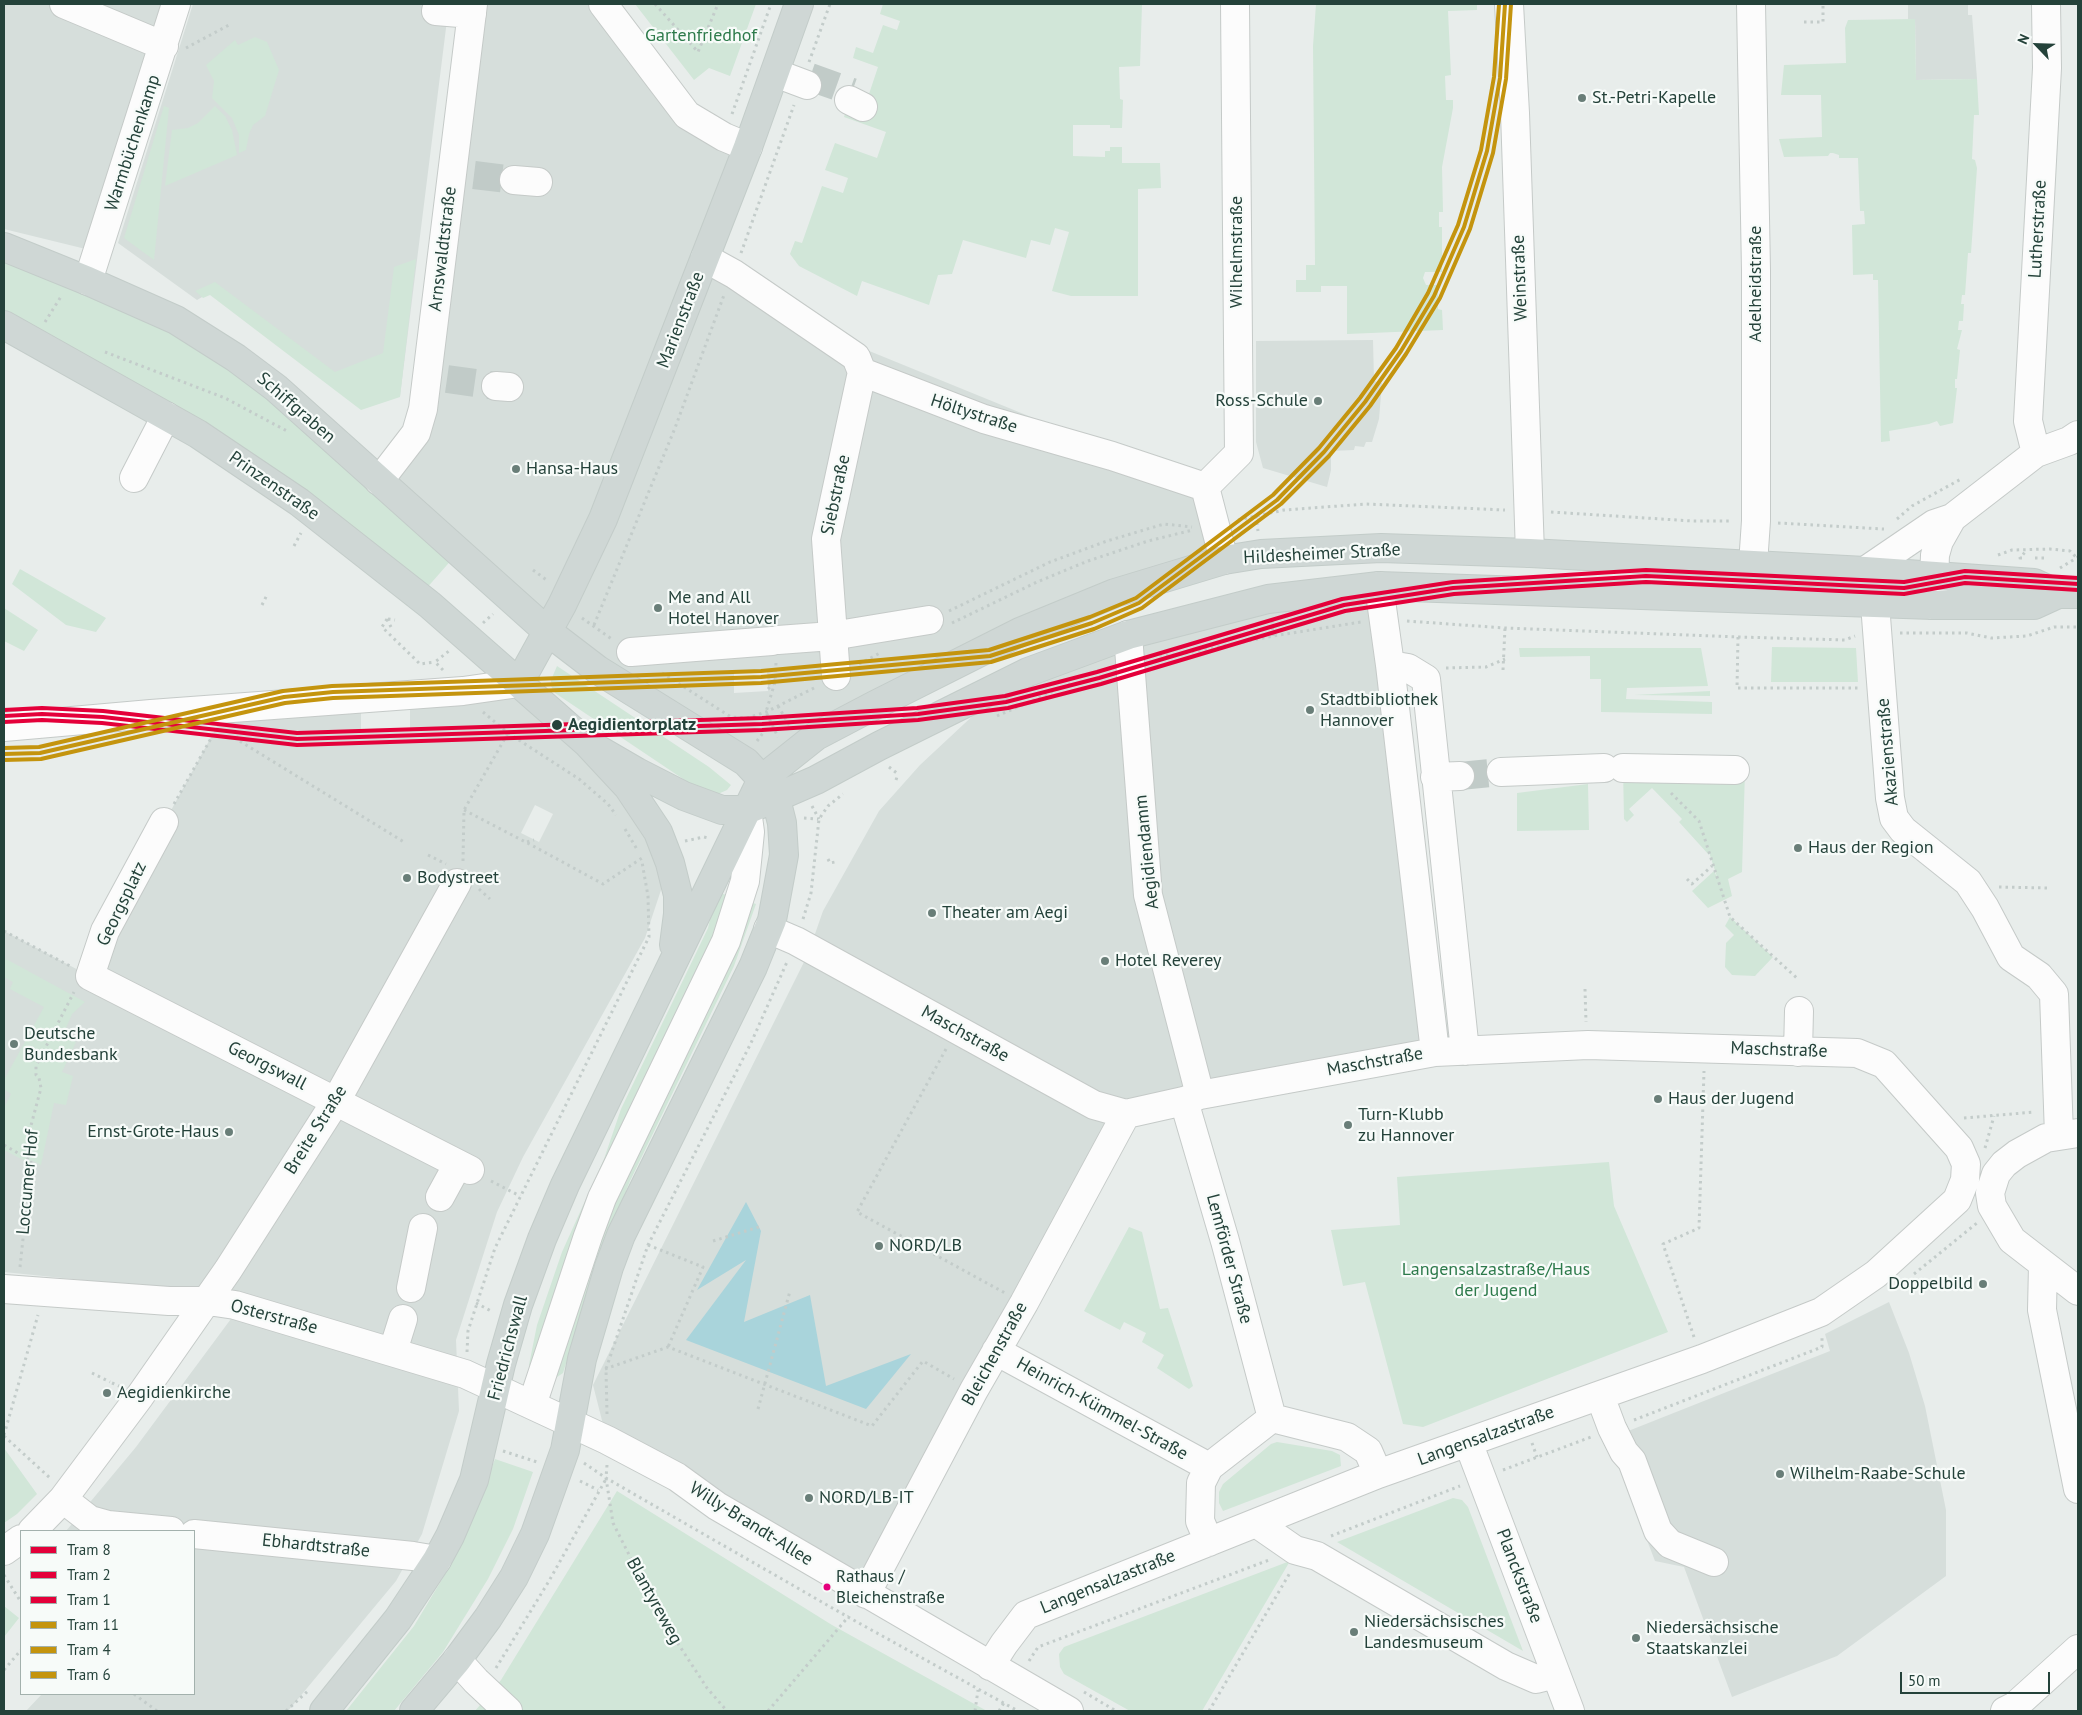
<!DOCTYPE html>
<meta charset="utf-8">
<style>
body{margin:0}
#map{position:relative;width:2082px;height:1715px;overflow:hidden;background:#e8edeb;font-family:"PT Sans",sans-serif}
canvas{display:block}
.frame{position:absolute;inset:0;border:5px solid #24423a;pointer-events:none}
.legend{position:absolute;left:20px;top:1530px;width:175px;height:165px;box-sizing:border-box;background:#f7fbf9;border:1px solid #a3b1ad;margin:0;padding:6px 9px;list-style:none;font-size:15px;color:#24423a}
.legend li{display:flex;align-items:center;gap:10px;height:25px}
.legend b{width:25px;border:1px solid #a3b1ad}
.north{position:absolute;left:2012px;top:20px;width:50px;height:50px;-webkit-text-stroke:4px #f7fbf9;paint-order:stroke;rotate:294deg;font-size:14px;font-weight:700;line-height:20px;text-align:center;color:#24423a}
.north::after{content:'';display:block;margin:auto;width:18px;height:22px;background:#24423a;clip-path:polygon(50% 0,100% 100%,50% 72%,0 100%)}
.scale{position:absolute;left:1900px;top:1672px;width:150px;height:22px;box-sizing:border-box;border:2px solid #24423a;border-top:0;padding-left:6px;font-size:15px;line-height:18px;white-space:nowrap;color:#24423a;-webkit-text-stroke:4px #f7fbf9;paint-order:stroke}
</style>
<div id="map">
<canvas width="2082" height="1715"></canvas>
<div class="frame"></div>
<ul class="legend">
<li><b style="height:6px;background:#e4003a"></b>Tram 8</li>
<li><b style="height:6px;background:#e4003a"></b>Tram 2</li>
<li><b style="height:6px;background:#e4003a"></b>Tram 1</li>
<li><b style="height:6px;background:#c4940e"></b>Tram 11</li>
<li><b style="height:6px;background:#c4940e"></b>Tram 4</li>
<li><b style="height:6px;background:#c4940e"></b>Tram 6</li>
</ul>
<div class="north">N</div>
<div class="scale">50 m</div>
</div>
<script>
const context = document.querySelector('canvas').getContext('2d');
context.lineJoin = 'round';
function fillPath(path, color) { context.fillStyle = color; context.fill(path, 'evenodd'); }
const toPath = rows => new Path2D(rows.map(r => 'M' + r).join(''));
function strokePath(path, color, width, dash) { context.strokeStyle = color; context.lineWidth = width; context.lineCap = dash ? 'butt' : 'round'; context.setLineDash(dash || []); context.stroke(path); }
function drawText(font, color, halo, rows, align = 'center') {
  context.font = font + ' "PT Sans",sans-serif'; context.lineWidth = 4.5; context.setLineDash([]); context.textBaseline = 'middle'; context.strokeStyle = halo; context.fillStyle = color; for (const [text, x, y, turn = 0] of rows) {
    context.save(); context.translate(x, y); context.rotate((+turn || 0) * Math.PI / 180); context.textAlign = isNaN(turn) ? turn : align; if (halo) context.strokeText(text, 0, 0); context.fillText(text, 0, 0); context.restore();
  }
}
fillPath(toPath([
 [4,4,176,4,98,252,4,229],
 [193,4,449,4,400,396,361,409,216,289,197,300,118,243],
 [473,4,603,4,687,115,748,147,706,259,857,346,1205,488,1223,559,1115,592,762,777,599,669,379,481,415,434],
 [767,671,768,691,734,693,734,673],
 [1908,4,1968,4,1968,15,1972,15,1977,79,1916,80,1915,19,1908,19],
 [1373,340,1374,381,1382,383,1379,419,1372,442,1366,442,1364,447,1355,446,1354,450,1331,451,1331,470,1327,487,1263,468,1256,442,1256,341],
 [1379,586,1435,1052,1126,1114,866,1594,607,1440,593,1385,808,954,823,911,879,811,920,765,1009,682,1128,635],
 [519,683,587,743,670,863,645,938,523,1157,497,1212,456,1340,459,1411,422,1534,396,1581,288,1711,26,1711,42,1694,194,1694,194,1531,66,1531,136,1447,242,1304,209,1293,4,1272,4,931,84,973,105,931,227,708],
 [410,708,410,728,361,729,361,710],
 [535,805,553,814,539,842,521,833],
 [1889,1302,1909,1353,1925,1406,1946,1510,1946,1576,1837,1656,1732,1697,1684,1567,1655,1561,1608,1439,1830,1351,1825,1334]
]), '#d6dedb');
fillPath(toPath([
 [635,4,756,4,730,76,709,68,694,80],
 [883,4,1190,4,1142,5,1140,66,1119,67,1120,99,1123,100,1122,128,1110,128,1110,125,1073,125,1073,156,1105,157,1105,151,1110,151,1110,147,1122,147,1122,163,1160,163,1161,188,1138,189,1138,296,1071,296,1052,291,1069,232,1055,228,1050,245,1031,240,1026,258,963,240,952,274,938,275,929,305,862,281,857,296,799,266,790,254,795,241,802,243,822,186,843,193,848,178,825,170,835,143,877,158,886,132,844,117,853,89,869,94,878,67,853,58,856,47,873,53,883,25,897,30,900,21,880,14],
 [1316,4,1477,4,1477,10,1448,11,1451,75,1445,76,1446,100,1453,100,1453,108,1442,167,1443,212,1439,212,1439,227,1442,227,1442,272,1425,272,1423,278,1426,285,1438,285,1438,309,1442,310,1443,330,1347,334,1347,286,1321,286,1321,292,1296,292,1296,280,1306,280,1306,265,1315,265,1313,46],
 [1915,19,1916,80,1977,79,1979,115,1974,115,1972,159,1975,160,1977,168,1971,253,1968,253,1965,295,1962,295,1961,304,1964,304,1963,321,1959,321,1958,330,1962,330,1957,349,1960,350,1957,379,1955,379,1955,388,1957,388,1953,423,1940,426,1937,421,1929,424,1889,431,1890,441,1881,442,1878,280,1873,280,1873,274,1853,275,1852,225,1865,224,1864,211,1860,211,1858,158,1839,158,1839,155,1833,153,1830,153,1828,156,1784,157,1779,139,1822,137,1821,95,1781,95,1784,65,1846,63,1845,28,1848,20],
 [255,37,267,42,279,70,265,116,253,125,249,134,246,150,239,153,239,135,232,118,212,98,214,81,206,65,235,40,238,45],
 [164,106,169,108,154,260,124,238],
 [215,106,225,116,232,130,237,155,165,186,172,130,188,128,198,123],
 [4,255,83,287,233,365,454,557,425,590,4,317],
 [416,259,400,397,361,410,210,295,203,298,195,291,215,282,335,372,383,353,394,267],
 [20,569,106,618,96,632,66,625,12,584],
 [4,608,38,630,24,651,4,641],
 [1772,647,1856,648,1858,682,1771,682],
 [1519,648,1701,648,1708,686,1627,688,1626,699,1712,702,1712,714,1601,712,1601,679,1590,679,1590,656,1520,657],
 [557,666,709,767,731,785,727,790,718,794,701,791,555,693,551,686,551,680],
 [1710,691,1710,696,1634,695],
 [1623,768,1745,771,1742,872,1728,879,1732,896,1708,908,1692,891,1714,871,1717,877,1709,852,1709,855,1679,822,1682,819,1652,788,1629,809,1634,815,1627,822,1624,819],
 [1588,784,1589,830,1517,831,1517,793],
 [720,893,756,904,734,966,630,1181,597,1264,563,1373,554,1379,533,1370,529,1365,537,1325,562,1252,604,1159,621,1109,686,974,708,928,713,907],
 [1730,917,1773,957,1755,976,1732,975,1725,967,1726,943,1734,935,1725,926],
 [6,959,85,1002,72,1014,66,1028,64,1036,76,1042,62,1072,73,1076,66,1105,54,1103,41,1165,31,1160,31,1164,4,1150,4,1108,11,1094,4,1089,4,1080,44,1007,10,989,13,982,4,977,4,963],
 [1609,1162,1614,1206,1668,1332,1423,1427,1403,1424,1365,1282,1343,1286,1331,1230,1400,1225,1397,1177],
 [1129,1227,1142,1232,1160,1309,1168,1308,1193,1386,1189,1389,1157,1368,1164,1355,1142,1342,1146,1333,1124,1322,1120,1330,1084,1311],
 [1277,1442,1332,1451,1340,1455,1341,1466,1223,1511,1219,1503,1219,1492,1223,1484,1271,1444],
 [4,1448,37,1494,17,1514,4,1523],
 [495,1459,533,1472,513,1529,488,1579,443,1652,394,1711,346,1711,414,1626,450,1566,474,1513],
 [617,1491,832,1625,987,1711,475,1711,501,1680],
 [1453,1498,1462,1500,1468,1507,1523,1651,1337,1542],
 [1290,1561,1202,1711,1130,1711,1064,1674,1060,1667,1059,1654,1064,1647],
 [4,1606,19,1618,4,1637]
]), '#d1e6d8');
fillPath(toPath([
 [746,1202,761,1231,744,1322,810,1295,826,1386,911,1354,866,1409,686,1340,746,1260,697,1290]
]), '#a9d4db');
strokePath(toPath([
 [810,77,852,92],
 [474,175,514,180],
 [447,379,496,386],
 [1460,776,1501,772]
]), '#c1cbc8', 28, [28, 14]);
const minor = toPath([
 [64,4,164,46],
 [603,4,687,115,724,137,748,147],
 [1509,4,1515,113,1530,553],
 [1751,4,1756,271,1756,521,1753,564],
 [436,11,472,14],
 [775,73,807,85],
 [849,100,863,107],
 [514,180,538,182],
 [705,258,734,274,856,357,862,372,984,419,1112,456,1205,487],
 [88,281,176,4],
 [496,386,509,387],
 [2036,453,2028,421,2047,68,2046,4],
 [134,478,166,416],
 [379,481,416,433,423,409,473,4],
 [1205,487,1239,453,1235,4],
 [1205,487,1224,560],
 [1865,571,1934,524,1952,518],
 [1379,586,1390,665,1435,1052],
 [1875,604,1890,798,1894,818,1903,830,1968,882,1985,908,2011,957,2039,976,2054,994,2059,1135],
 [1933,605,1935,555,1939,541,1952,518,2036,453,2069,441,2078,435],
 [1128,635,1148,895,1200,1095],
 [778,640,832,636,929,620],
 [631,652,772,641],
 [1390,665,1408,668,1426,679,1465,1051],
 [836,676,826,539,862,372],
 [4,727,151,714,463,691,519,683],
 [1623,768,1735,770],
 [1501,772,1604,768],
 [1435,777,1460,776],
 [164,822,105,931,90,976,470,1170],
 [768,929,796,941,1094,1105,1126,1114,1184,1101,1200,1095,1435,1052,1588,1045,1857,1053,1884,1064,1959,1148,1966,1164,1965,1180,1957,1200,1876,1274,1821,1312,1702,1359,1378,1474,1026,1615,1004,1644,990,1666],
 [1798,1052,1799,1011],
 [1184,1101,1225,1241,1272,1418],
 [2078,1133,2046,1138,2017,1154,2004,1164,1996,1174,1990,1193,1992,1206,2012,1240,2078,1291],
 [440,1197,458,1164],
 [2043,1265,2042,1310,2078,1489],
 [411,1288,423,1228],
 [4,1289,169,1301,208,1301,235,1305,465,1374,607,1440,677,1477,717,1506,1069,1711],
 [393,1351,403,1319],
 [996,1351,1209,1467],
 [1600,1396,1612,1428,1624,1452,1632,1461,1658,1531,1670,1544,1714,1562],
 [532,1405,588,1236,602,1198,726,941,745,881,750,832,747,810],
 [1468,1442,1570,1711],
 [63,1499,90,1520,108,1525,171,1531],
 [1256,1523,1295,1550,1317,1556,1506,1666,1536,1679,1556,1674],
 [32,1531,63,1499,140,1396,228,1270,336,1101,457,883],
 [194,1534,413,1556,437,1560],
 [1209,1542,1200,1521,1201,1483,1209,1467,1272,1418,1347,1437,1368,1451,1378,1474],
 [4,1551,21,1539],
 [866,1594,974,1390,1024,1303,1126,1114],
 [457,1660,476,1681,508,1711],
 [2005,1711,2015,1706,2078,1649]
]);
const major = toPath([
 [4,247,88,281,176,320,236,358,276,388,547,631,598,670,746,762,771,789,776,799,782,823,784,855,772,920,753,967,621,1235,609,1267,582,1359,565,1450,535,1534,514,1577,488,1618,457,1660,414,1711],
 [4,325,198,434,299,502,430,605,587,743,628,787,658,832,670,863,678,895,678,914,674,945],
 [519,683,562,605,603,519,748,147,799,4],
 [587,743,637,772,684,796,722,810,747,810,816,780,879,746,1028,672,1128,635,1268,599,1379,586,1933,605,2034,605,2058,594],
 [324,1711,398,1619,437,1560,450,1536,474,1480,501,1364,518,1305,542,1239,565,1185,762,779,816,736,875,705,1020,632,1115,593,1224,560,1261,554,1381,548,1530,553,1865,571,2034,583,2058,594,2078,594]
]);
strokePath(minor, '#c5cac8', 30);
strokePath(major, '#c3ccc9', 30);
strokePath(toPath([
 [655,4,698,52,718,4],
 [1804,22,1823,22,1823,4],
 [186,48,229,25],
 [809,62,830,4],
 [732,114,771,4],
 [741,253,794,105],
 [45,322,62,295],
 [105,352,225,398,287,431],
 [1551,512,1693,521,1732,521],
 [1256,516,1258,531],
 [1897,519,1912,506,1961,479],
 [1238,520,1284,510,1366,504,1505,510],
 [1778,523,1884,529],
 [294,546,301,533],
 [1998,555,2012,550,2050,549,2070,551,2076,557],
 [2022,558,2020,558,2026,551],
 [2035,558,2047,558],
 [2060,568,2078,557],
 [533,570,548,581],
 [262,605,267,595],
 [949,611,1050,562,1107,541,1164,524,1192,527],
 [582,618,613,640],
 [387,619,382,627,420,664,435,662],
 [387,619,391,627],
 [388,619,395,620],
 [1272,621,1273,636],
 [1407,621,1505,628,1738,637,1845,640,1855,636],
 [483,623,493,614],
 [952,623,1037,582,1088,561,1148,541,1193,530],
 [594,625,675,428,724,295],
 [1900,633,1967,633,1991,638,2027,636,2054,627,2078,627],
 [1738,637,1737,688,1859,688],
 [1153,655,1177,655,1273,636,1361,622],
 [776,663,775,682,766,712,778,737],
 [859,664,880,653],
 [1446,668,1486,667,1505,659],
 [443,670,435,662,449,651],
 [1503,670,1505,628],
 [662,673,731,717,747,718,766,712,816,687],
 [768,676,775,681],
 [768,684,775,682],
 [768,689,773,684],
 [778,706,790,726],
 [483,712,508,733,579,779,608,804,616,815],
 [997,716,1072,683],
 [234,730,238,740,404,842],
 [757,741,771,722],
 [889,767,898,774],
 [896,780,898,774],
 [1671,793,1699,821,1730,917,1799,980],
 [174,804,214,733],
 [812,806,819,819],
 [464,810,535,847,603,884,642,858,644,858],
 [804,818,818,819],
 [625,829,638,851],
 [685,841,704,837,708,838],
 [527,842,534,840],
 [428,855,446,864],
 [828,859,830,863,835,862],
 [463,861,464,810,508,733],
 [1687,879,1692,884,1712,866],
 [1999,887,2049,888],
 [479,889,490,899],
 [803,919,811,893,819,819,828,806,843,794],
 [4,931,70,966],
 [1585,989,1586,1022],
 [946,1049,857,1212,1005,1293],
 [1964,1118,2035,1112],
 [4,1145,30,1160],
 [1985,1148,1994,1116],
 [491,1181,520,1196],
 [713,1241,762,1226],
 [648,1245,703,1267,668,1347],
 [20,1267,31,1164,29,1133,41,1088,39,1078,36,1075,36,1066,74,992],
 [1914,1274,1977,1223],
 [476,1303,493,1312],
 [1694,1337,1663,1244,1699,1228,1704,1071],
 [467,1352,468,1331,495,1248,649,937,648,896,642,862],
 [605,1369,668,1347,872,1426,923,1361,954,1379],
 [92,1373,110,1382],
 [112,1383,119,1386],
 [607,1414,606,1369,648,1245,751,1043,787,962],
 [1634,1420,1822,1347,1822,1335],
 [4,1435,38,1315],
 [4,1436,50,1478],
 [1532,1443,1537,1457],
 [503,1451,537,1462],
 [584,1463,606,1478,848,1617,1018,1711],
 [607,1465,606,1478,613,1523,660,1616,707,1688,727,1711],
 [1503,1470,1591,1437],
 [580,1481,598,1490],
 [1331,1536,1460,1486],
 [4,1575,21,1602],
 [1029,1661,1038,1647,1269,1560],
 [496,1668,549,1581,606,1479],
 [4,1670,21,1650],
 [1084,1692,1116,1711],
 [134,1694,157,1711],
 [286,1711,309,1690],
 [768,1711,849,1616],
 [975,1711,978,1690],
 [999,1711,1005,1701],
 [1209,1711,1291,1571]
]), '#c3ccca', 3, [2.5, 4]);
strokePath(minor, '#fcfcfc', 28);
strokePath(major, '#cfd7d5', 28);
strokePath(toPath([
 [758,1409,790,1291]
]), '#c3ccca', 3, [2.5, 4]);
strokePath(toPath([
 [4,716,42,714,103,717,297,739,762,724,918,714,1006,702,1099,678,1344,605,1453,588,1646,576,1904,588,1965,577,2078,584]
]), '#e4003a', 4);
strokePath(toPath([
 [4,722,42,720,102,723,297,745,762,730,918,720,1008,708,1101,684,1345,611,1454,594,1646,582,1904,594,1965,583,2078,590]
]), '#e4003a', 4);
strokePath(toPath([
 [4,710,42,708,103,711,297,733,762,718,917,708,1005,696,1097,672,1342,599,1453,582,1646,570,1904,582,1965,571,2078,578]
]), '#e4003a', 4);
strokePath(toPath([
 [4,754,40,753,284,697,333,692,761,677,990,656,1092,623,1139,603,1277,500,1324,452,1365,402,1401,351,1434,296,1464,227,1487,151,1500,78,1505,4]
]), '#c4940e', 4);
strokePath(toPath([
 [4,760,41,759,285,703,333,698,761,683,991,662,1094,629,1142,608,1281,504,1329,456,1370,406,1406,354,1440,298,1470,229,1493,153,1506,79,1511,4]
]), '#c4940e', 4);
strokePath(toPath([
 [4,748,39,747,283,691,332,686,761,671,989,650,1090,617,1136,598,1273,495,1319,448,1360,398,1396,348,1428,293,1458,225,1481,150,1494,77,1499,4]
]), '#c4940e', 4);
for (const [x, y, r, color] of [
 [1582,98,5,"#697e78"],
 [1318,401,5,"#697e78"],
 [516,469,5,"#697e78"],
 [658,608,5,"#697e78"],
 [1310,710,5,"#697e78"],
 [557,725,6,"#24423a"],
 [1798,848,5,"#697e78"],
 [407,878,5,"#697e78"],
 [932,913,5,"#697e78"],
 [1105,961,5,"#697e78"],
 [14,1044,5,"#697e78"],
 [1658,1099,5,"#697e78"],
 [1348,1125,5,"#697e78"],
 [229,1132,5,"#697e78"],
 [879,1246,5,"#697e78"],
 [1983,1284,5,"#697e78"],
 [107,1393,5,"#697e78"],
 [1780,1474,5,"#697e78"],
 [809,1498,5,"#697e78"],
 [827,1587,4.5,"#e5007d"],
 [1354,1632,5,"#697e78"],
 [1636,1638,5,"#697e78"]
]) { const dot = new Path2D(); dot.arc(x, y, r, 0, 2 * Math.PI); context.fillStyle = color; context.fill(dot); strokePath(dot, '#f7fbf9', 2); }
drawText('17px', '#24423a', '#f7fbf9', [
 ["Rathaus /",836,1577],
 ["Bleichenstraße",836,1598]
], 'left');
drawText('18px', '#2d7a4b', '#f7fbf9', [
 ["Gartenfriedhof",701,36],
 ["Langensalzastraße/Haus",1496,1270],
 ["der Jugend",1496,1291]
]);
drawText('18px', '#24423a', '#f7fbf9', [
 ["St.-Petri-Kapelle",1592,98],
 ["Ross-Schule",1308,401,"right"],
 ["Hansa-Haus",526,469],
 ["Me and All",668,598],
 ["Hotel Hanover",668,619],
 ["Stadtbibliothek",1320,700],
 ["Hannover",1320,721],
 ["Haus der Region",1808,848],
 ["Bodystreet",417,878],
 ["Theater am Aegi",942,913],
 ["Hotel Reverey",1115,961],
 ["Deutsche",24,1034],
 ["Bundesbank",24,1055],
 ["Haus der Jugend",1668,1099],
 ["Turn-Klubb",1358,1115],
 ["zu Hannover",1358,1136],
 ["Ernst-Grote-Haus",219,1132,"right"],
 ["NORD/LB",889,1246],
 ["Doppelbild",1973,1284,"right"],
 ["Aegidienkirche",117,1393],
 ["Wilhelm-Raabe-Schule",1790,1474],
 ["NORD/LB-IT",819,1498],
 ["Niedersächsisches",1364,1622],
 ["Landesmuseum",1364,1643],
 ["Niedersächsische",1646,1628],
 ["Staatskanzlei",1646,1649]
], 'left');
drawText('18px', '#24423a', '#f7fbf9', [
 ["Warmbüchenkamp",133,143,-72],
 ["Lutherstraße",2038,229,-87],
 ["Arnswaldtstraße",443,249,-83],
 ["Wilhelmstraße",1237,252,-90],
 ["Weinstraße",1520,278,-92],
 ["Adelheidstraße",1756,284,-90],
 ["Marienstraße",681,320,-69],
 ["Schiffgraben",296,408,41],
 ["Höltystraße",974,414,18],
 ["Prinzenstraße",274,486,35],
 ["Siebstraße",836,495,-78],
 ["Hildesheimer Straße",1322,554,-3],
 ["Akazienstraße",1888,752,-95],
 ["Aegidiendamm",1147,852,-96],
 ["Georgsplatz",122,904,-64],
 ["Maschstraße",965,1034,29],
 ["Maschstraße",1779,1050,2],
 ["Maschstraße",1375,1062,-10],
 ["Georgswall",267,1066,27],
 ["Breite Straße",316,1130,-58],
 ["Loccumer Hof",28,1182,-85],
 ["Lemförder Straße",1229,1259,75],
 ["Osterstraße",274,1317,15],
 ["Friedrichswall",508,1348,-75],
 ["Bleichenstraße",995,1354,-61],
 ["Heinrich-Kümmel-Straße",1102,1409,29],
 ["Langensalzastraße",1486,1436,-20],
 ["Willy-Brandt-Allee",751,1524,32],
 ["Ebhardtstraße",316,1546,6],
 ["Planckstraße",1519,1576,69],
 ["Langensalzastraße",1108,1582,-22],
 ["Blantyreweg",654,1601,61]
]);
drawText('bold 18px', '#24423a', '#f7fbf9', [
 ["Aegidientorplatz",568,725]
], 'left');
</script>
